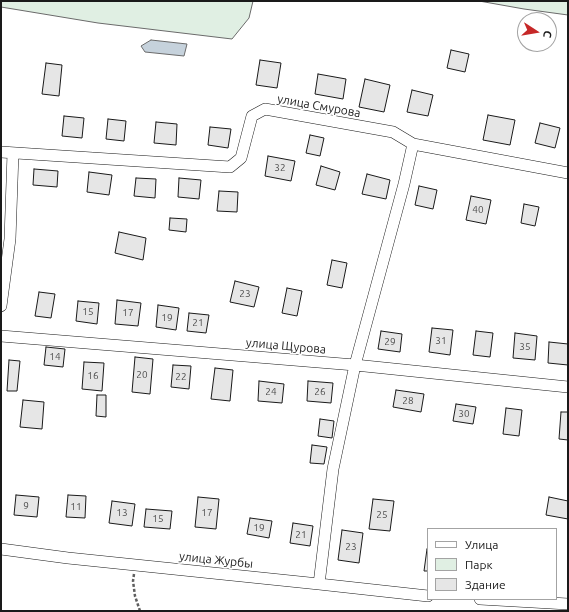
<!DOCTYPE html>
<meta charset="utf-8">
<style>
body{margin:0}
#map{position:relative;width:569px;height:612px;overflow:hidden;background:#fff;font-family:Ubuntu,sans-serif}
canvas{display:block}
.frame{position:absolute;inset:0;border:2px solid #1a1a1a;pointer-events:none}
.legend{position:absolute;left:427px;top:528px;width:130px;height:72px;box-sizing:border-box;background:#fff;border:1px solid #a3a3a3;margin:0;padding:5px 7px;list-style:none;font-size:12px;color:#1a1a1a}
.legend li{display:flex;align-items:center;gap:8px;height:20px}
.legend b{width:20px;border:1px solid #a3a3a3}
.north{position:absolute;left:517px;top:12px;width:40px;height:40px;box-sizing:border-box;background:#fff;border:1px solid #a3a3a3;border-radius:50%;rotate:102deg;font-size:11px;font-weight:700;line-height:16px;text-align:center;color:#1a1a1a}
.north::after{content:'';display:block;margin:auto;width:14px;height:18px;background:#c62828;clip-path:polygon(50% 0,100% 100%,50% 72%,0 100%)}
</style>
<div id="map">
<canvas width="569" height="612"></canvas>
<div class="frame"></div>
<ul class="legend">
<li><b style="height:5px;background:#fff"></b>Улица</li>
<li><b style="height:11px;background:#e0efe3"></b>Парк</li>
<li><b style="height:11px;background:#e6e6e6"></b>Здание</li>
</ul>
<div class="north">С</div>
</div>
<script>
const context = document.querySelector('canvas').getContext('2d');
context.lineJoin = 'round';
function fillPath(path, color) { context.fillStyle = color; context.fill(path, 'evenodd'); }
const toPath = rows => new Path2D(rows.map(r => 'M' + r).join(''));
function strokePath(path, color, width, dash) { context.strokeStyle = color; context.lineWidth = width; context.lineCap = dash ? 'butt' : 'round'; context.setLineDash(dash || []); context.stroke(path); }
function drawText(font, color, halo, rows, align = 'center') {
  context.font = font + ' Ubuntu,sans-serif'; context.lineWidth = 3; context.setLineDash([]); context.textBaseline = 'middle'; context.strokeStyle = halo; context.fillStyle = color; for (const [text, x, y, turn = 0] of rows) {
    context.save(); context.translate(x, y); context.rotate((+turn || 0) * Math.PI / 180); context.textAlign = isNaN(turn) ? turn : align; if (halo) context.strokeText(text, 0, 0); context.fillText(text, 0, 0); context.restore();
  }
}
const green = toPath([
 [1,1,253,1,249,18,232,39,98,23,1,7,1,1],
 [479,1,568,1,568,15,524,9,479,1]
]);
fillPath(green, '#e0efe3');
strokePath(green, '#6a6a6a', 1);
const water = toPath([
 [151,40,187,44,184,56,145,52,141,46,151,40]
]);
fillPath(water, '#c6d2dc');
strokePath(water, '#6a6a6a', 1);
const building = toPath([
 [451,50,469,54,465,72,447,68,451,50],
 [260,60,281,63,277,88,256,85,260,60],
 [46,63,62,65,59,96,42,94,46,63],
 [318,74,346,79,343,99,315,94,318,74],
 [365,79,390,85,384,112,359,107,365,79],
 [412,90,433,95,428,116,407,112,412,90],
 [488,115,515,120,510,145,483,140,488,115],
 [64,116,84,118,82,138,62,136,64,116],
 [108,119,126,121,124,141,106,139,108,119],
 [156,122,177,124,176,145,154,143,156,122],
 [540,123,560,128,555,148,535,143,540,123],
 [210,127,231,129,228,148,208,145,210,127],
 [310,135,324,138,320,156,306,153,310,135],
 [268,156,295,161,291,181,265,176,268,156],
 [321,166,340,172,335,190,316,185,321,166],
 [34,169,58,171,57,187,33,185,34,169],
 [89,172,112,175,109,195,87,192,89,172],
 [367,174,390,180,386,199,362,194,367,174],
 [136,178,156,179,155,198,134,196,136,178],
 [179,178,201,180,199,199,178,197,179,178],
 [419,186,437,190,433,209,415,205,419,186],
 [219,191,238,192,237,212,217,211,219,191],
 [471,196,491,200,486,224,466,220,471,196],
 [524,204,539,207,535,226,521,223,524,204],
 [170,218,187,219,186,232,169,230,170,218],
 [119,232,146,238,143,260,115,253,119,232],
 [332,260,347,263,342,288,327,285,332,260],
 [235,281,259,287,254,307,230,302,235,281],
 [287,288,302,291,297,316,282,313,287,288],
 [39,292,55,294,51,318,35,316,39,292],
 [117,300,141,303,138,326,115,324,117,300],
 [78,301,99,303,97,324,76,321,78,301],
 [158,305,179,308,176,330,156,327,158,305],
 [189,313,209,315,206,333,187,331,189,313],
 [432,328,453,330,450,355,429,352,432,328],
 [381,331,402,334,400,352,378,349,381,331],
 [476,331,493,333,490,357,473,355,476,331],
 [515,333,537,336,535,360,513,358,515,333],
 [549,342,568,344,568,365,548,363,549,342],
 [46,347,65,349,63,367,44,365,46,347],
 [135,357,153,359,150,394,132,392,135,357],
 [9,360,20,361,17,391,7,391,9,360],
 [84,362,104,363,102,391,82,389,84,362],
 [173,365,191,366,189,389,171,387,173,365],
 [215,368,233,370,230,401,211,399,215,368],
 [259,381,284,384,282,403,258,401,259,381],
 [308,381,333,383,331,403,307,401,308,381],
 [396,390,424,394,421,412,393,407,396,390],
 [97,395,106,395,106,417,96,416,97,395],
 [23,400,44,402,42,429,20,427,23,400],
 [456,404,476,407,473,424,453,421,456,404],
 [506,408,522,410,519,436,503,434,506,408],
 [561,412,568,412,568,440,559,439,561,412],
 [320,419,334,421,332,438,318,436,320,419],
 [312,445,327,447,324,464,310,463,312,445],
 [16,495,39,497,37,517,14,515,16,495],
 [68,495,86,496,85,518,66,517,68,495],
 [198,497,219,499,216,529,195,527,198,497],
 [549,497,568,501,568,519,546,515,549,497],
 [373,499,394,501,390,531,369,529,373,499],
 [112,501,135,504,132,526,109,523,112,501],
 [146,509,172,511,170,529,144,527,146,509],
 [250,518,272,521,269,538,247,534,250,518],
 [293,523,313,526,310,546,290,543,293,523],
 [342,530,363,533,359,563,338,560,342,530],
 [427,549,428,549,428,571,424,571,427,549]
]);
fillPath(building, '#e6e6e6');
strokePath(building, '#1a1a1a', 1);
const street = toPath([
 [1,152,230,167,241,158,252,116,265,109,393,132,413,144,568,173],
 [1,306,10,239,13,153],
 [1,336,355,365,568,387],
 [1,549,68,558,319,584,428,596],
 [319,584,333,469,355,365,404,184,413,144],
 [480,599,568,604]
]);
strokePath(street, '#1a1a1a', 12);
strokePath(toPath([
 [134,574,133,581,135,596,140,611]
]), '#5f5f5f', 2.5, [3, 2]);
strokePath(street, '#fff', 11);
drawText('10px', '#4d4d4d', null, [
 ["32",280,168],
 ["40",478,210],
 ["23",245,294],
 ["15",88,312],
 ["17",128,313],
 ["19",167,318],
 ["21",198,323],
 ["31",441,341],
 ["29",390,342],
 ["35",525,347],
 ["14",55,357],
 ["20",142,375],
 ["16",93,376],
 ["22",181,377],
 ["24",271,392],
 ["26",320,392],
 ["28",408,401],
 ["30",464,414],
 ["9",26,506],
 ["11",76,507],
 ["13",122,513],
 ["17",207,513],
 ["25",382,515],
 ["15",158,519],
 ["19",259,528],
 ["21",301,535],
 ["23",351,547]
]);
drawText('12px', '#1a1a1a', '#fff', [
 ["улица Смурова",319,106,10],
 ["улица Щурова",286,346,5],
 ["улица Журбы",216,560,6]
]);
</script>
